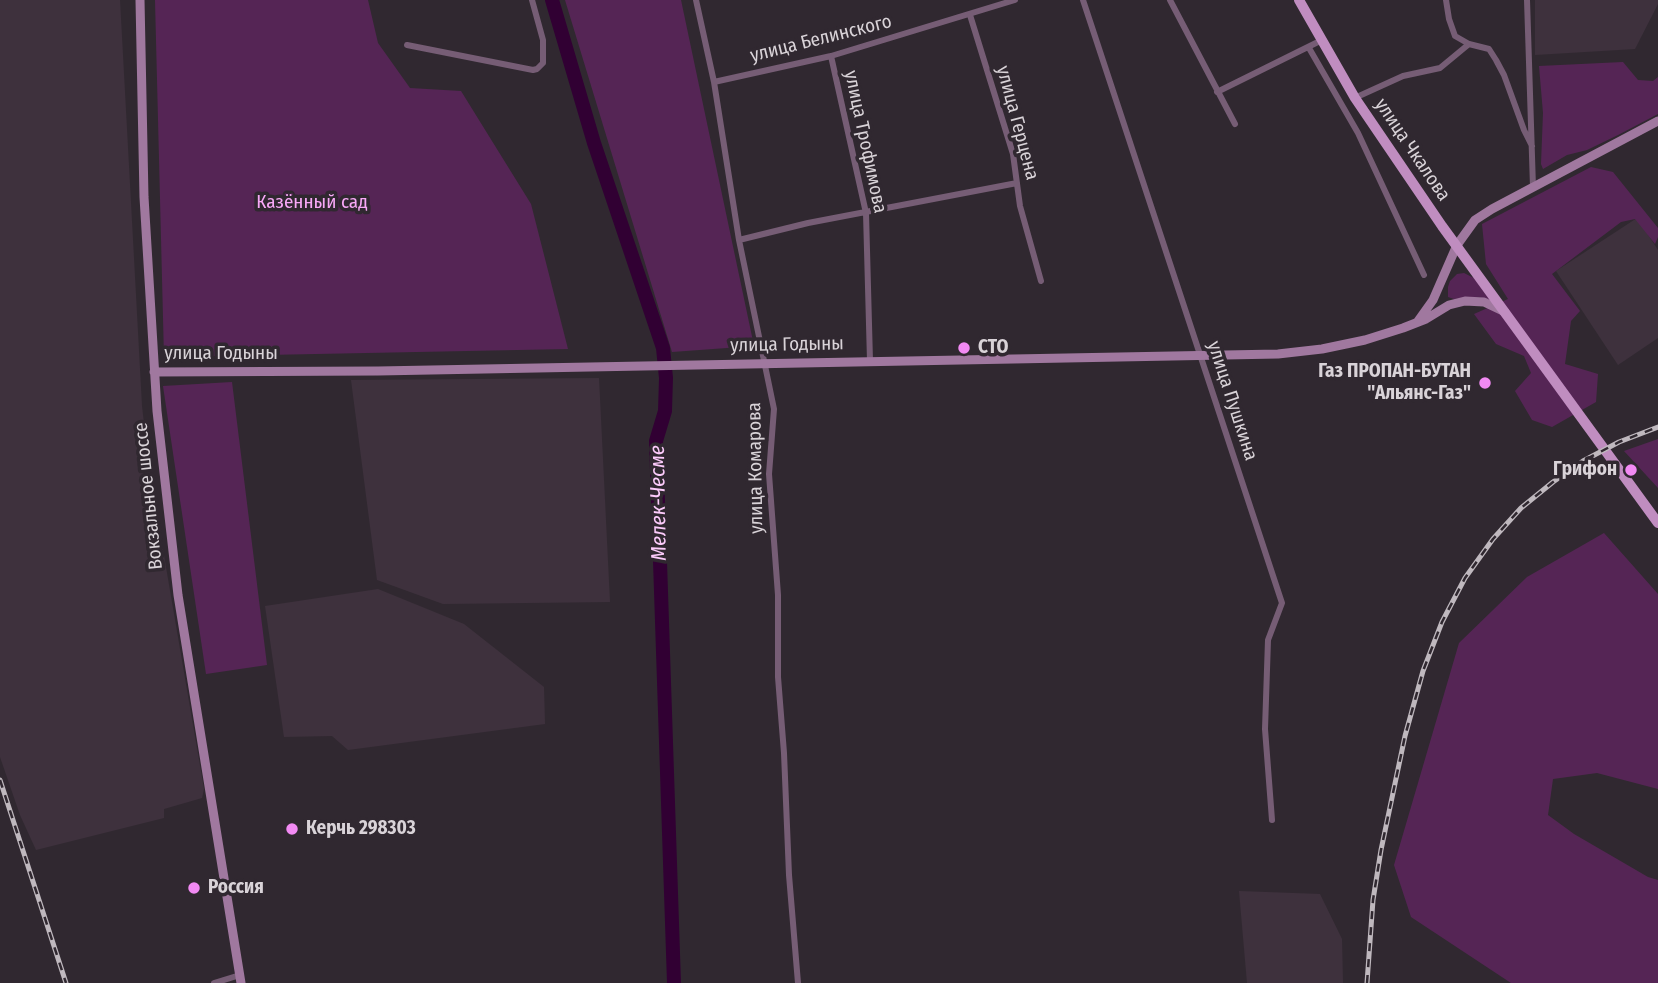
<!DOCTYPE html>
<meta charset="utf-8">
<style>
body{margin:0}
canvas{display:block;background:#302830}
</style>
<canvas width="1658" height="983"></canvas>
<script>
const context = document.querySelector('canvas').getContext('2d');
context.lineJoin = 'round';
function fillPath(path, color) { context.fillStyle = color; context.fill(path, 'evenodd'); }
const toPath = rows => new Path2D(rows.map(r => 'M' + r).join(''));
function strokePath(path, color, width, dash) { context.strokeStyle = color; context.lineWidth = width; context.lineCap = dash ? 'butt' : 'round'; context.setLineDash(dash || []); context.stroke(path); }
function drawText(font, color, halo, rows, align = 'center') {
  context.font = font + ' "Fira Sans Condensed",sans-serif'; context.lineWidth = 7; context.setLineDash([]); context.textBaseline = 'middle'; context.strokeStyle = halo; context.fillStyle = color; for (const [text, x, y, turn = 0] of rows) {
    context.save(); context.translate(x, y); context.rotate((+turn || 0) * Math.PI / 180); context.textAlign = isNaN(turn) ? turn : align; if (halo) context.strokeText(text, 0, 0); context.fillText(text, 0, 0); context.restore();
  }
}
fillPath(toPath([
 [0,0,120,0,142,406,149,468,204,789,202,798,164,809,164,818,36,850,20,815,0,757],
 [1535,0,1658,0,1658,4,1635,49,1535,55],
 [1637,218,1658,250,1658,338,1618,365,1556,271],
 [599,378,610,602,443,604,377,580,351,380],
 [378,589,464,624,544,687,545,724,348,750,332,736,284,737,265,606],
 [1239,891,1320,894,1342,939,1343,983,1247,983]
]), '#3e313d');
fillPath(toPath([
 [155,0,368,0,378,43,410,88,461,91,531,204,568,349,164,357],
 [565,0,681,0,754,346,672,352],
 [1623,62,1638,80,1653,81,1658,77,1658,114,1618,135,1587,150,1567,155,1543,169,1541,164,1543,113,1539,66],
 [1591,167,1613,172,1658,228,1658,237,1655,244,1635,219,1621,222,1552,274,1580,311,1571,321,1565,364,1598,374,1596,402,1552,427,1532,420,1515,391,1531,373,1524,356,1496,344,1474,314,1508,299,1486,264,1482,224],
 [1464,273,1474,278,1491,301,1479,297,1454,299,1448,297,1448,287,1450,281,1457,274],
 [232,382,267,665,206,674,163,386],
 [1658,439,1658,488,1624,451],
 [1604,533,1658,594,1658,789,1597,773,1553,779,1548,815,1574,834,1648,877,1658,880,1658,983,1511,983,1411,917,1394,865,1459,643,1527,577]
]), '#552555');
strokePath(toPath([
 [552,0,594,143,663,348,666,378,665,411,656,441,674,983]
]), '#310033', 14);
strokePath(toPath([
 [696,0,714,82,739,240,774,409,769,474,778,595,778,677,784,753,789,875,798,983],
 [1083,0,1282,603,1268,640,1265,729,1272,820],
 [1170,0,1235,124],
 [1446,0,1449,19,1455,36,1469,44,1489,49,1496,60,1504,75,1524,130,1532,146],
 [1527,0,1533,187],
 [970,15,1013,154,1020,206,1041,281],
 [407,45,533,70,537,69,543,63,543,40,532,0],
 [1309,48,1358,133,1424,275],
 [831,56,866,213,870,361],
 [714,82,831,56,1015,0],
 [1217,92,1322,40],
 [1359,96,1403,76,1440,68,1469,44],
 [739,240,808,223,1017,183],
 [214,983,240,975]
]), '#765d75', 6);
strokePath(toPath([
 [140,0,144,197,157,411,178,595,241,983],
 [1418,321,1433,300,1457,245,1475,220,1492,209,1658,121],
 [154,372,378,371,1278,354,1322,349,1365,340,1403,328,1426,319,1449,305,1465,301,1484,302,1505,312]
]), '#a0789f', 9);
strokePath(toPath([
 [1299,0,1355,98,1442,226,1658,523]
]), '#c08dc0', 10);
const rail = toPath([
 [0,780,66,983],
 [1367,983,1373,900,1381,850,1405,736,1423,671,1442,622,1465,578,1493,539,1521,508,1553,482,1583,461,1619,442,1658,427]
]);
strokePath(rail, '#bfb8be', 5);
strokePath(rail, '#302830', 2.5, [8]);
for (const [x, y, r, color] of [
 [964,348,7,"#f28af3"],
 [1485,383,7,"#f28af3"],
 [1631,470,7,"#f28af3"],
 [292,829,7,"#f28af3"],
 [194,888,7,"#f28af3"]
]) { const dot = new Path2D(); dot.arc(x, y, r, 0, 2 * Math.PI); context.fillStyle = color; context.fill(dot); strokePath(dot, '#302830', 2.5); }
drawText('19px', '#d9d3d8', '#302830', [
 ["улица Белинского",821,39,-14],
 ["улица Герцена",1017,123,75],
 ["улица Трофимова",865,142,78],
 ["улица Чкалова",1412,150,56],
 ["улица Годыны",787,345,-1],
 ["улица Годыны",221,354],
 ["улица Пушкина",1232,401,72],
 ["улица Комарова",756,468,-91],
 ["Вокзальное шоссе",149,496,-96]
]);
drawText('19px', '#f8a8f7', '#302830', [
 ["Казённый сад",312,203]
]);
drawText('bold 19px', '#d9d3d8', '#302830', [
 ["СТО",978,348],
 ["Газ ПРОПАН-БУТАН",1471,372,"right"],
 ["\"Альянс-Газ\"",1471,394,"right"],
 ["Грифон",1617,470,"right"],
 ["Керчь 298303",306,829],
 ["Россия",208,888]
], 'left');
drawText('italic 21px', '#fccbfb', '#302830', [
 ["Мелек-Чесме",659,503,-91]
]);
</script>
